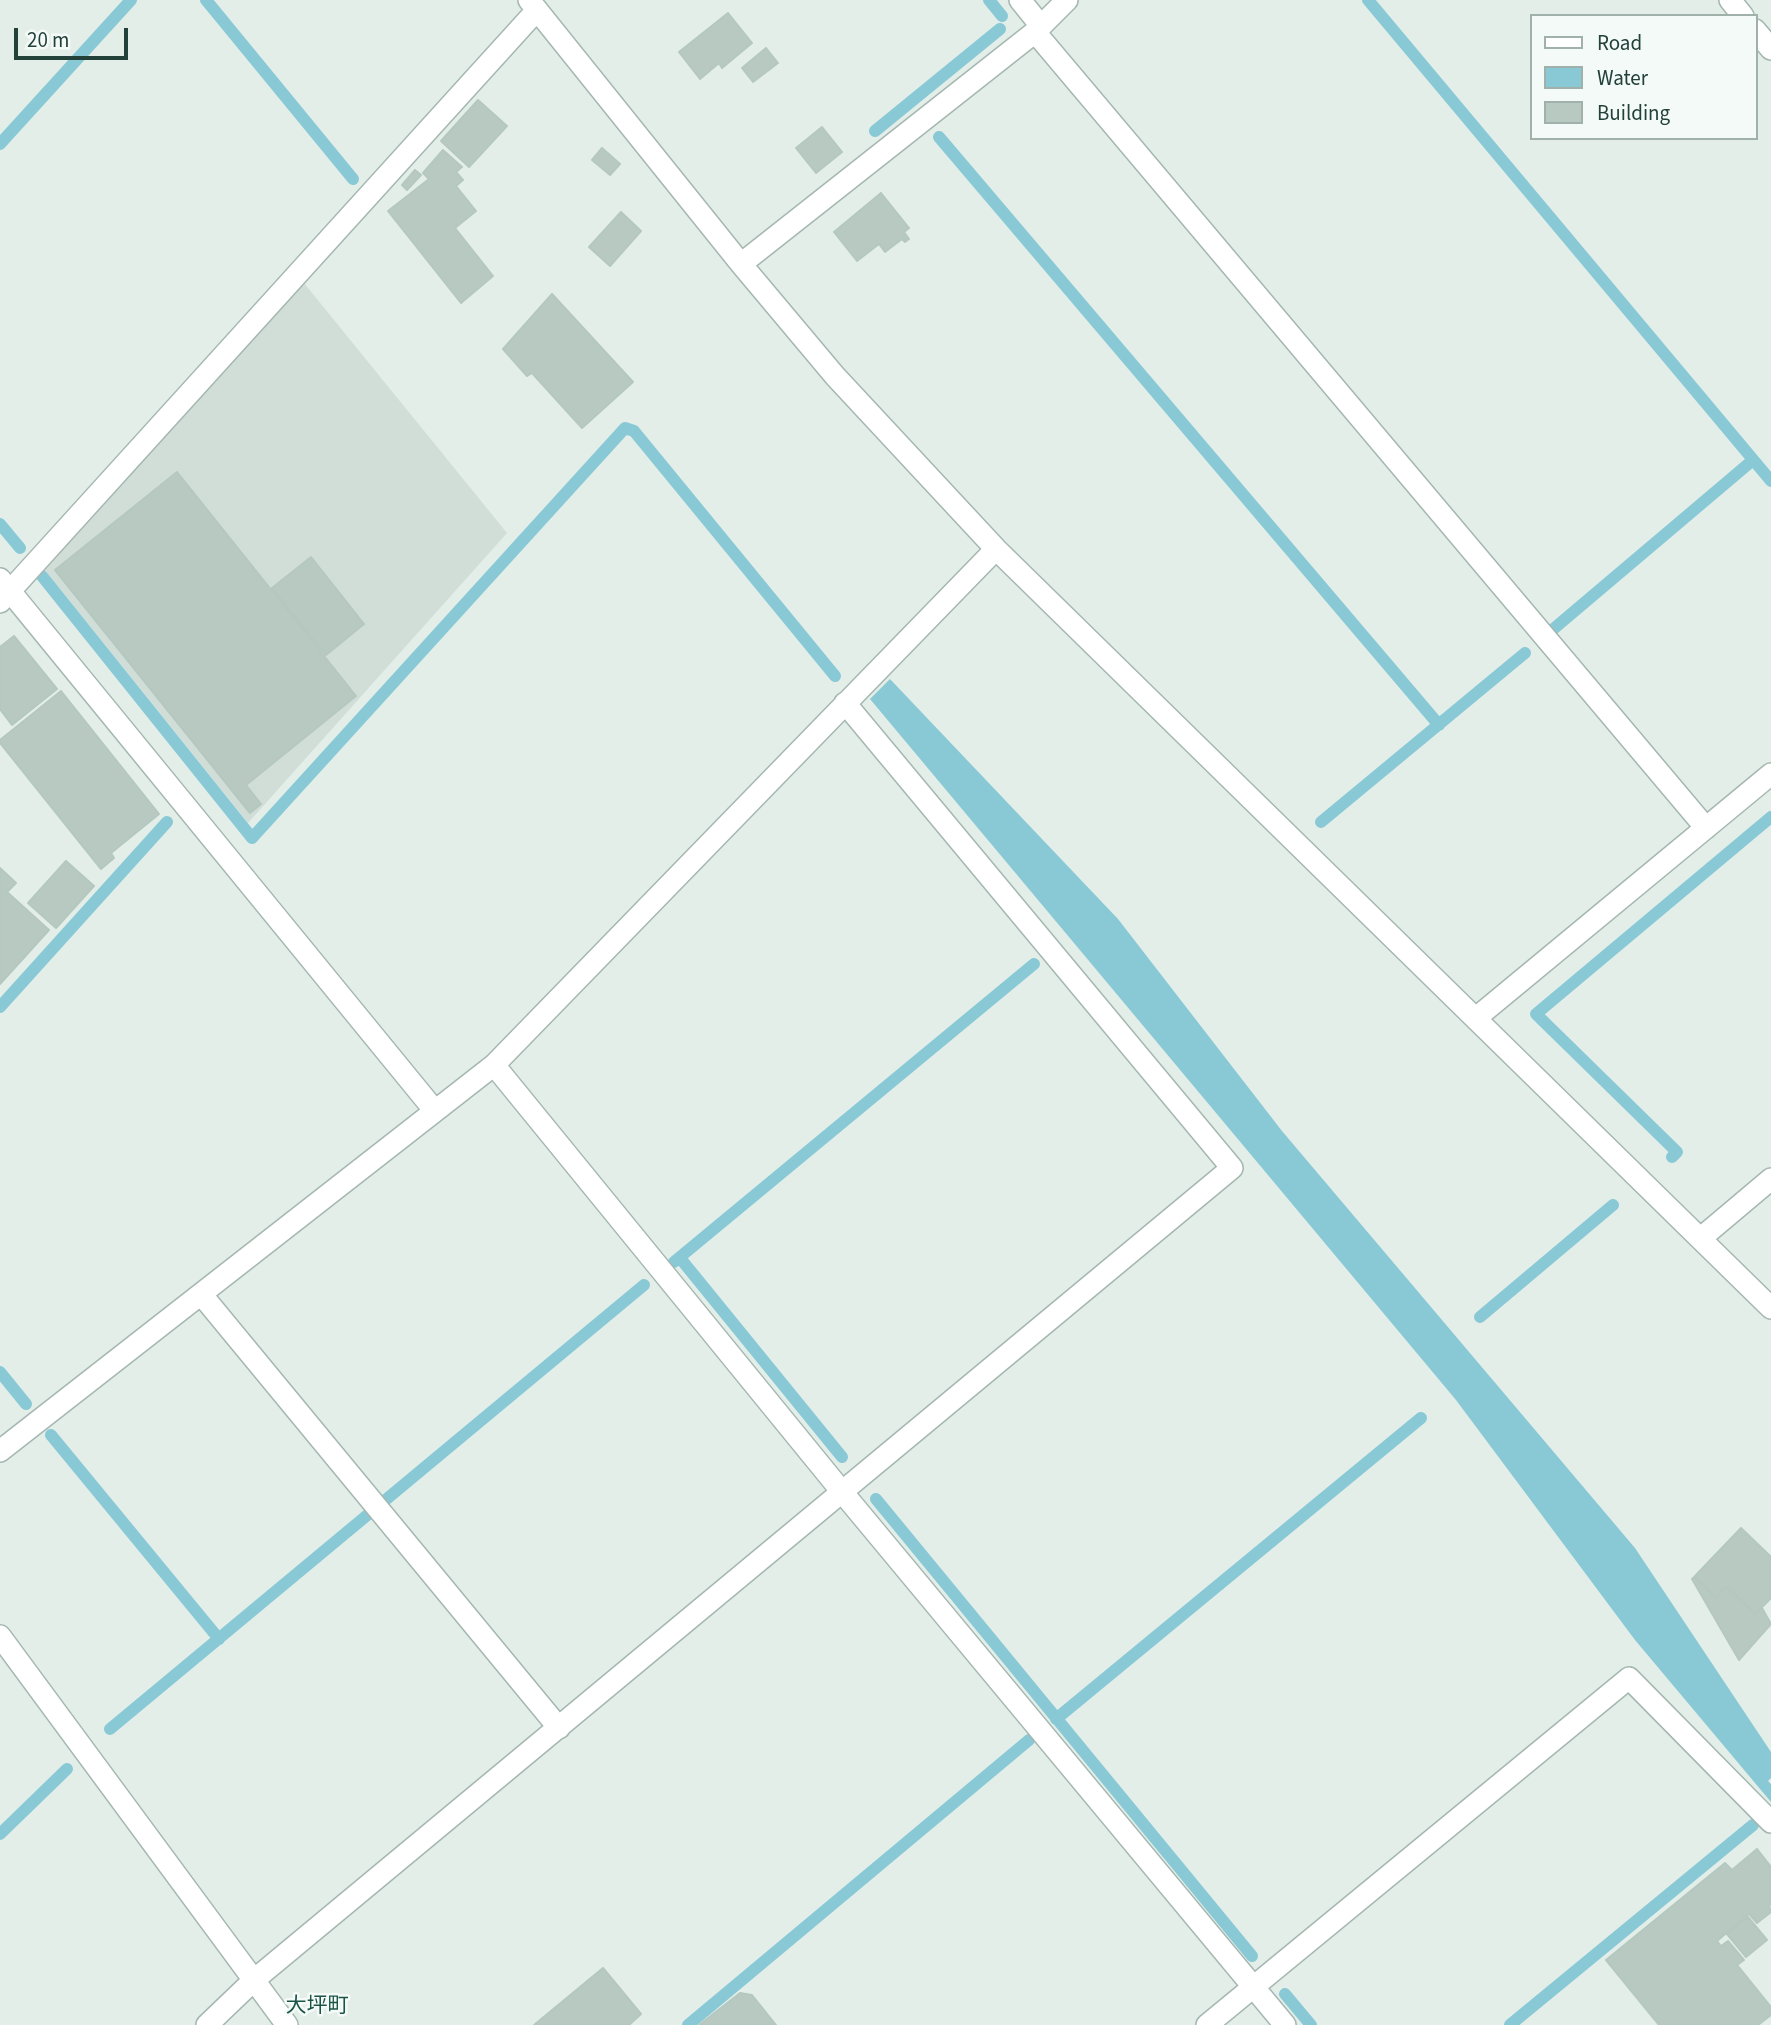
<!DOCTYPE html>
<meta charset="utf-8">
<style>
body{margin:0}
#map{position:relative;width:1771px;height:2025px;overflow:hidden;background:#e3eee9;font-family:"Source Sans 3",sans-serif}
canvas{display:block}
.legend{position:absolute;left:1530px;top:14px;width:228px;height:126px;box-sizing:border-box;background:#f4faf7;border:2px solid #a0b0ab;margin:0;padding:9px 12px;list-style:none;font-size:21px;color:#224139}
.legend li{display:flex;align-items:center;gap:14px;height:35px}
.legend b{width:35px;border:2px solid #a0b0ab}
.scale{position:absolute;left:14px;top:28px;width:114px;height:32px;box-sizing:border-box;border:4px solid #224139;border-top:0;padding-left:9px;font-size:21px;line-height:24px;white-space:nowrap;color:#224139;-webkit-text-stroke:5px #f4faf7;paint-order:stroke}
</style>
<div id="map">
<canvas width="1771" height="2025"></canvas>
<ul class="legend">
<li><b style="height:9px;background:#fff"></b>Road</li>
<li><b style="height:19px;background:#89c9d5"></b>Water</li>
<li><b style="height:19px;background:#b8c9c2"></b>Building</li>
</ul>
<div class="scale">20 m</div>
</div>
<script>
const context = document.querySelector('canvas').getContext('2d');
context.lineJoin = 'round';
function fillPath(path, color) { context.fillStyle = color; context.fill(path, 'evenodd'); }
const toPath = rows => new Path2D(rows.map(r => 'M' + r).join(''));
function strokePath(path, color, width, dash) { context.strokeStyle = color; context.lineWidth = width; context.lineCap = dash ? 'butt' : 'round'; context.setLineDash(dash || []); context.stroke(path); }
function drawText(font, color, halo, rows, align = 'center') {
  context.font = font + ' "Source Sans 3","Noto Sans JP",sans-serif'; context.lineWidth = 5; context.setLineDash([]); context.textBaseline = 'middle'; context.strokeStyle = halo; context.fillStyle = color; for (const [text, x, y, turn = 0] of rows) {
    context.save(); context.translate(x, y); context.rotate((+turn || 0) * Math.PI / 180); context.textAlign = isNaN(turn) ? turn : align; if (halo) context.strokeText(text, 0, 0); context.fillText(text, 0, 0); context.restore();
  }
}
fillPath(toPath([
 [304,283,507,533,248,823,45,570]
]), '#d1ded8');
fillPath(toPath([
 [890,679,1118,919,1282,1131,1635,1548,1771,1752,1771,1778,1768,1781,1771,1784,1771,1802,1635,1640,1456,1400,870,699]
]), '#89c9d5');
strokePath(toPath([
 [206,0,353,179],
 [989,0,1002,16],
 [1368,0,1771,481],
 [875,131,1000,29],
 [939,137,1439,725],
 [0,144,131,0],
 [0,524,20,548],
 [42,576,252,838,625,428,634,431,835,676],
 [1551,631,1753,460],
 [1321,822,1525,653],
 [0,1007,167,822],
 [1672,1157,1677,1152,1536,1014,1771,817],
 [680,1258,842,1457],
 [674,1262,1034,964],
 [1480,1317,1613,1205],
 [0,1372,26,1404],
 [51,1435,219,1639],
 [876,1499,1252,1956],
 [1056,1719,1421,1418],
 [110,1729,644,1285],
 [0,1834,67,1769],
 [1285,1994,1311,2025],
 [688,2025,1029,1740],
 [1510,2025,1753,1825]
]), '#89c9d5', 12);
const building = toPath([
 [728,13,752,43,722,68,719,63,700,79,679,52,728,13],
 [766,48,778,63,753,82,742,68,766,48],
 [478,100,507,126,469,167,441,141,478,100],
 [822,127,842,152,816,173,796,148,822,127],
 [602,148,620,164,610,175,592,160,602,148],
 [443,150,462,167,456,172,463,180,456,186,476,211,455,228,493,276,461,303,388,211,429,179,423,173,443,150],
 [415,170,421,175,407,190,402,185,415,170],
 [881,193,909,228,904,232,909,239,905,242,902,239,885,252,879,244,857,261,834,232,881,193],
 [621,212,641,231,610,266,589,247,621,212],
 [552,294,633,382,582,428,532,373,527,376,503,349,552,294],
 [177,472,356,696,246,785,261,804,250,813,55,570,177,472],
 [311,557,364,624,326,655,272,588,311,557],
 [14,636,57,689,12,725,0,709,0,647,14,636],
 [61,691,159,814,111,853,114,858,101,869,0,743,0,740,61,691],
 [66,861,94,886,56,928,28,903,66,861],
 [0,868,16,883,7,892,49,930,0,984,0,868],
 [1741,1528,1771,1557,1771,1598,1755,1614,1727,1586,1716,1597,1695,1576,1741,1528],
 [1694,1577,1716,1598,1726,1587,1756,1615,1762,1608,1771,1624,1739,1660,1692,1579,1694,1577],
 [1757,1849,1771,1867,1771,1904,1769,1906,1771,1912,1757,1923,1749,1914,1717,1941,1721,1946,1728,1941,1744,1960,1737,1965,1771,2007,1771,2015,1758,2025,1659,2025,1606,1960,1725,1863,1732,1870,1757,1849],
 [1748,1917,1767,1940,1746,1957,1727,1934,1748,1917],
 [603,1968,641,2014,629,2025,534,2025,603,1968],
 [740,1993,752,1995,776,2025,699,2025,740,1993]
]);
fillPath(building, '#b8c9c2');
strokePath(building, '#b5c8c0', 2);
const minor = toPath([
 [529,0,741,264,835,376,996,549,1771,1308],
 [1020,0,1041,26],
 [1730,0,1743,16],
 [1755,30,1771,49],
 [1035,32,1706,828],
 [741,264,1035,32,1067,0],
 [0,579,435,1111],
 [0,602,537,10],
 [1476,1018,1771,774],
 [494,1065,843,1493,1285,2025],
 [1701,1238,1771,1179],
 [201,1294,559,1728],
 [0,1451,494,1065,996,549],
 [0,1636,287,2025],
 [207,2025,254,1980,1232,1168,845,703],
 [1207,2025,1629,1678,1771,1822]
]);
strokePath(minor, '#a5b7b1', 24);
strokePath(minor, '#fff', 21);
drawText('21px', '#1c5447', '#f4faf7', [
 ["大坪町",317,2007]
]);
</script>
